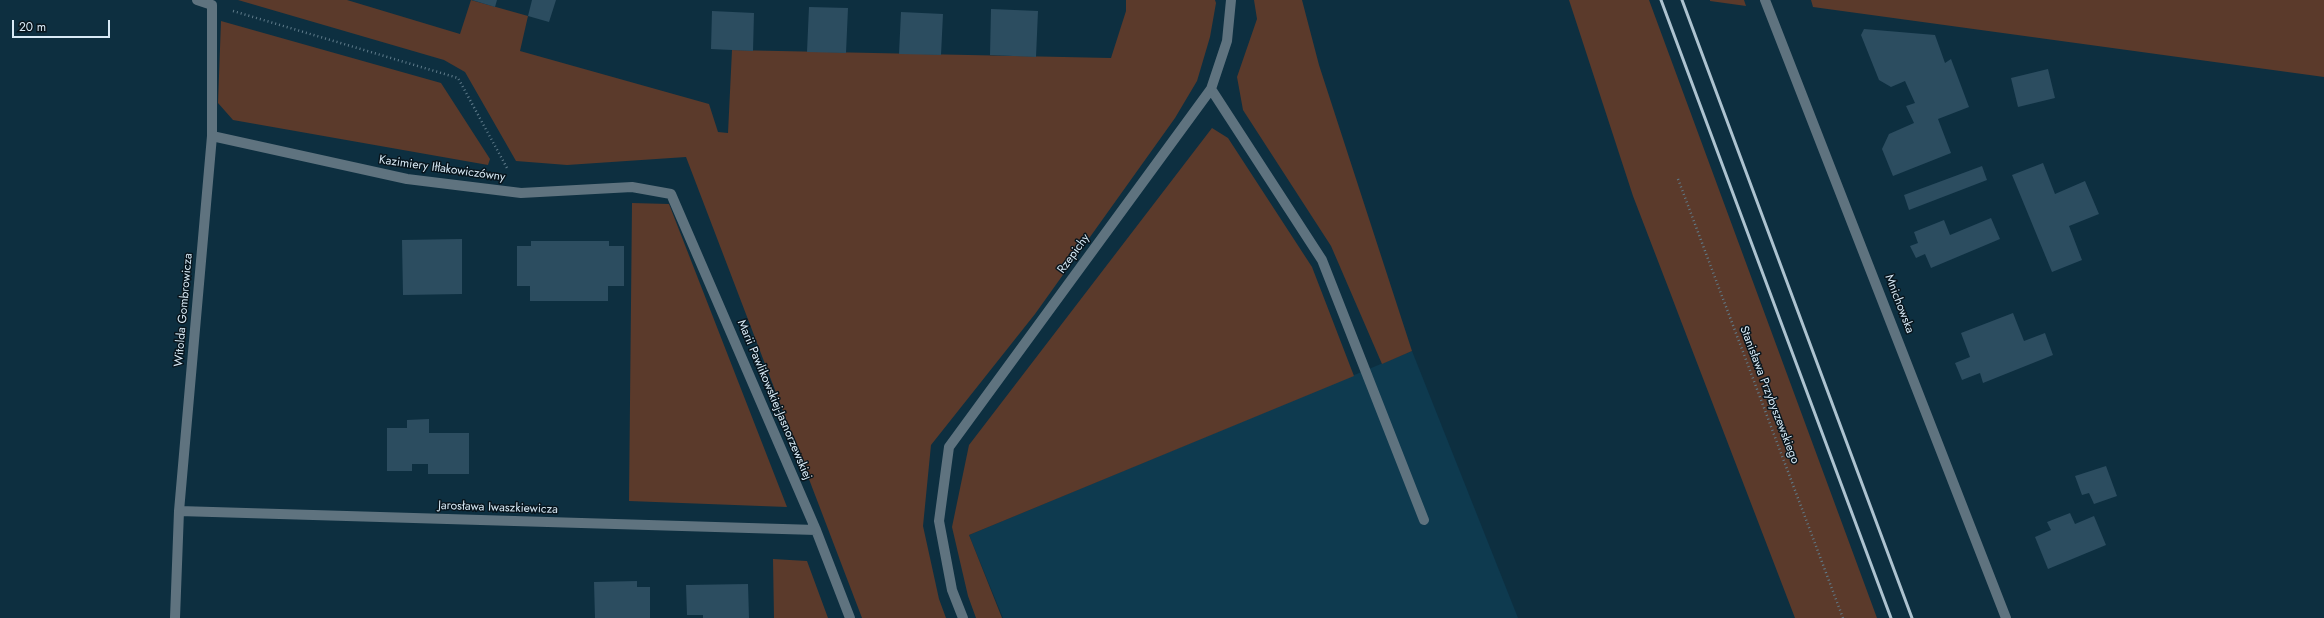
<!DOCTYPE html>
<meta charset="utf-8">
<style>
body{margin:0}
#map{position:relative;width:2324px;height:618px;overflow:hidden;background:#0d2f40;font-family:Jost,sans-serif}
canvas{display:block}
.scale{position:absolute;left:12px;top:20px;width:98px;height:18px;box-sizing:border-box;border:2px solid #d8eaf6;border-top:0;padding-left:5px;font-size:12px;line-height:14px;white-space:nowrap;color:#d8eaf6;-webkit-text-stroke:3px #08151d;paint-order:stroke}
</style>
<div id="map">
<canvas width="2324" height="618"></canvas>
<div class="scale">20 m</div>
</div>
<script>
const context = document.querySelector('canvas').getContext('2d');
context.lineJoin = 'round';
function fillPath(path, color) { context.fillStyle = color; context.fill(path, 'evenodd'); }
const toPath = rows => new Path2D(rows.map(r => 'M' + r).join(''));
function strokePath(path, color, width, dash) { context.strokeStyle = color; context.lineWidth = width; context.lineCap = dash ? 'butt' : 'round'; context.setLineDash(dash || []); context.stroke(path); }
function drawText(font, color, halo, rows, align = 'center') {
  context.font = font + ' Jost,sans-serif'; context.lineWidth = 3; context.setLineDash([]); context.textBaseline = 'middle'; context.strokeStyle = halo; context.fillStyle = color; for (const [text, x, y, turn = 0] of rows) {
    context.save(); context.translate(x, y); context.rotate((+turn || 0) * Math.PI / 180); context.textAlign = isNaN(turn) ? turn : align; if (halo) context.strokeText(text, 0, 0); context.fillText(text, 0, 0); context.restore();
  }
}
fillPath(toPath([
 [1412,351,1518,618,1003,618,969,535]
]), '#0e3a4f');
fillPath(toPath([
 [238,0,347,0,460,34,471,0,528,16,520,51,709,104,718,132,728,133,732,50,1111,58,1126,11,1126,0,1215,0,1216,3,1210,37,1197,81,1175,118,1035,314,931,445,923,526,939,599,946,618,862,618,686,157,567,165,516,161,465,72,444,60],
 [1254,0,1302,0,1319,65,1412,351,1382,364,1331,246,1243,110,1237,77,1257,19],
 [1569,0,1649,0,1877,618,1795,618,1633,196],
 [1710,0,1744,0,1746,6,1710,1],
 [1811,0,2324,0,2324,77,1813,7],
 [221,21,441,83,490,159,488,165,233,120,218,103],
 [1212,128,1228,138,1312,267,1354,376,969,535,1002,618,976,618,968,596,952,527,969,445],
 [632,203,669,204,787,507,629,501],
 [773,559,807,561,828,618,774,618]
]), '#5b3a2b');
fillPath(toPath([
 [472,0,497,0,495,7],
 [532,0,556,0,549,22,528,16],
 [809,7,848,8,846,53,807,52],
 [991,9,1038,11,1036,57,990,55],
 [712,11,754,13,753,51,711,49],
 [901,12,943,14,941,55,899,54],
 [1864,29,1935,35,1945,63,1951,59,1969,107,1938,119,1951,153,1893,176,1882,149,1889,134,1914,123,1906,106,1915,103,1905,81,1891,87,1879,80,1861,35],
 [2048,69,2055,98,2018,107,2011,78],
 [2043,163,2055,194,2085,181,2099,214,2069,226,2082,260,2052,272,2012,175],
 [1982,166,1987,180,1909,210,1904,195],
 [1991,218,2000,239,1931,268,1925,254,1916,258,1910,246,1918,243,1914,232,1944,220,1950,235],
 [462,239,462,294,403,295,402,240],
 [531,241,609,241,609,246,624,246,624,286,608,286,608,301,530,301,530,286,517,286,517,246,531,246],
 [2013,313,2024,341,2045,333,2053,355,1983,383,1980,373,1962,380,1955,363,1970,357,1961,333],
 [429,419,429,433,469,433,469,474,428,474,428,464,412,464,412,471,387,471,387,428,407,428,407,420],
 [2106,466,2117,496,2094,504,2089,493,2082,495,2075,476],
 [2070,513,2075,524,2094,516,2106,545,2048,569,2035,537,2051,530,2047,522],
 [637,581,637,587,650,587,650,618,595,618,594,582],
 [748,584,749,618,703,618,703,615,687,615,686,585]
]), '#2c4d60');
strokePath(toPath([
 [233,11,458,78,507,168],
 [1678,179,1843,618]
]), '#607c8b', 2.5, [1, 3]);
strokePath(toPath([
 [1765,0,2006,618],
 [1211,89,1322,260,1424,520],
 [212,136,407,179,521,193,632,187,671,194,816,530,850,618],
 [179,511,816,530],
 [175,618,179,511,212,136,212,5,197,0],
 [963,618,952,590,939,521,949,447,1211,89,1227,41,1231,0]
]), '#5f737f', 10);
strokePath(toPath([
 [1661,0,1891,618],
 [1682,0,1912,618]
]), '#adc3d0', 3);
drawText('12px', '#d8eaf6', '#08151d', [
 ["Kazimiery Iłłakowiczówny",442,169,8],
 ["Rzepichy",1074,254,-54],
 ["Mnichowska",1899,304,69],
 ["Witolda Gombrowicza",184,310,-85],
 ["Stanisława Przybyszewskiego",1769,395,69],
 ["Marii Pawlikowskiej-Jasnorzewskiej",774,400,67],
 ["Jarosława Iwaszkiewicza",498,508,2]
]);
</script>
